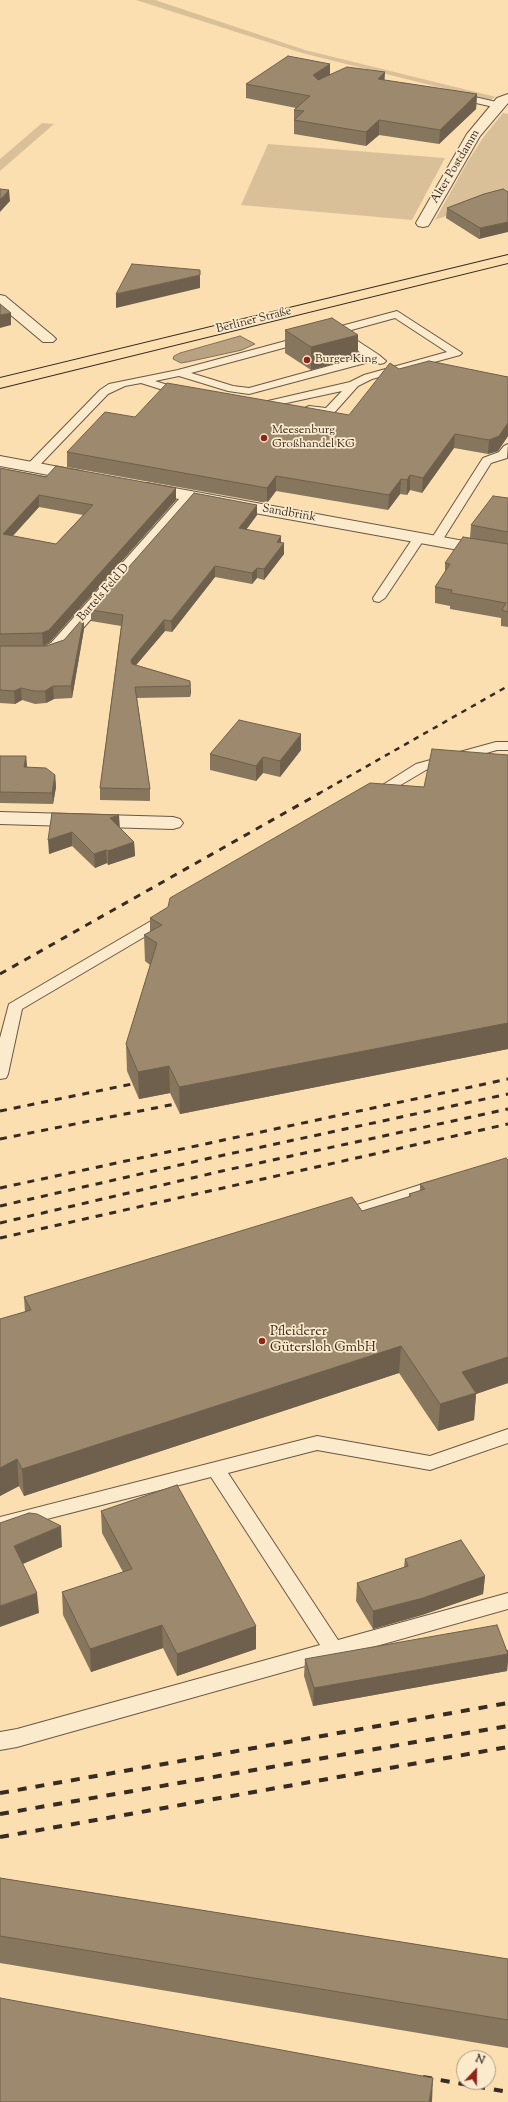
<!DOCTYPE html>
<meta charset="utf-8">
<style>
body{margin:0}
#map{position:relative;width:508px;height:2102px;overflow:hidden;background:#fbdfb1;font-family:"Sorts Mill Goudy",serif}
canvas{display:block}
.north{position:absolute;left:456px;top:2050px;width:40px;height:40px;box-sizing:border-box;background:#fceacc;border:1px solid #ad9e88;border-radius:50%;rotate:22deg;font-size:11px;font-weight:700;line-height:16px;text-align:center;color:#372b23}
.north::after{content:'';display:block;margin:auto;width:14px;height:18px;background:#8f2418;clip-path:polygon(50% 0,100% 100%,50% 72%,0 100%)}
</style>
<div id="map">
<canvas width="508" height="2102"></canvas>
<div class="north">N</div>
</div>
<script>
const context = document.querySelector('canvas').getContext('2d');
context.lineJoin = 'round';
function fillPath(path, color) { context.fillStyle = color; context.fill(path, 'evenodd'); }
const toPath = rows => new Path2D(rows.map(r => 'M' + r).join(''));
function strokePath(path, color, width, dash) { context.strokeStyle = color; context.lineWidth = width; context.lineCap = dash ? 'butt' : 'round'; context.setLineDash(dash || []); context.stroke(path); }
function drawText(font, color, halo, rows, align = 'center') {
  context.font = font + ' "Sorts Mill Goudy",serif'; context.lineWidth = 3.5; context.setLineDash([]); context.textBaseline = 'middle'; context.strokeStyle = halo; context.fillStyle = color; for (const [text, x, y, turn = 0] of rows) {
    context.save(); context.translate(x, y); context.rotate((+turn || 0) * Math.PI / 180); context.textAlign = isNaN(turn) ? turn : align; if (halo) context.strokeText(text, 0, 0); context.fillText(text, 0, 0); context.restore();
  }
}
fillPath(toPath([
 [136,0,155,0,305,50,496,97,490,100,302,53],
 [503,113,508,114,508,193,435,220,468,161,485,135],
 [42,123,54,124,0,171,0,159],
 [268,144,445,158,412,220,241,205]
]), '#dac099');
const water = toPath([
 [240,336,255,344,242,350,187,362,181,363,173,359,174,356,180,353,240,336]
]);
fillPath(water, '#b8a281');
strokePath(water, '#84725b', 1);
const lane = toPath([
 [457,93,501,103,503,105,498,108,454,98,452,96,457,93],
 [397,311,462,353,460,355,372,379,358,386,333,414,329,415,305,411,303,409,309,406,326,408,342,391,259,409,253,406,255,404,350,382,364,375,447,352,395,318,344,332,379,355,386,361,384,363,380,364,373,361,249,394,228,391,179,376,155,381,187,391,189,393,187,395,179,395,141,383,125,386,108,394,35,470,31,471,25,467,100,390,109,384,178,370,397,311],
 [335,334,365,356,249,388,233,386,191,373,335,334],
 [508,444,507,458,491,463,440,544,432,544,430,541,483,458,499,452,504,446,508,444],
 [419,534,425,538,385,598,379,602,374,601,373,598,413,538,419,534],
 [496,742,508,742,508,750,497,750,426,770,377,799,372,800,367,799,365,796,416,764,496,742],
 [168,912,173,914,176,917,173,920,22,1009,8,1074,6,1078,0,1079,0,1038,9,1004,163,914,168,912],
 [429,1182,435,1184,437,1188,435,1192,341,1222,335,1220,332,1216,335,1212,429,1182],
 [508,1429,508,1443,430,1470,317,1450,228,1473,338,1640,508,1593,508,1609,17,1747,0,1750,0,1732,17,1729,320,1645,211,1477,0,1531,0,1517,317,1436,430,1456,508,1429]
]);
const street = toPath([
 [508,94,508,103,480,136,430,223,428,226,423,227,418,226,416,223,467,134,497,98,508,94],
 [0,295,5,296,53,336,56,339,53,342,43,342,0,306,0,295],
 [0,456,81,471,87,473,89,476,87,479,81,481,0,466,0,456],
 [147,483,508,549,508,559,194,502,63,651,46,657,0,657,0,647,43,647,51,643,179,499,141,492,139,488,141,484,147,483],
 [0,812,173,817,180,819,183,823,180,827,173,829,0,824,0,812]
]);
const primary = toPath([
 [508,255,508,263,0,388,0,378,508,255]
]);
strokePath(lane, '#685846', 2);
strokePath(street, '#685846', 2);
strokePath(primary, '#372b23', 2);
fillPath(lane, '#fceacc');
fillPath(street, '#fceacc');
fillPath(primary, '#fbdfb1');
strokePath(toPath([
 [318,794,508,686]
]), '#372b23', 2.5, [5.5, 5.5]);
strokePath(toPath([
 [0,974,320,793],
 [0,1111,132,1084],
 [0,1139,175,1104],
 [0,1188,508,1079],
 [0,1206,215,1157,508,1094],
 [0,1223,222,1171,508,1109],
 [0,1238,508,1124]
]), '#372b23', 3, [7, 7]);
strokePath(toPath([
 [0,1793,508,1703],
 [0,1814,508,1726],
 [0,1837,508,1747],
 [423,2077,508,2092]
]), '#372b23', 4, [9, 9]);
fillPath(toPath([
 [385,72,384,80,477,94,476,109,439,144,379,135,366,146,294,134,294,110,296,108,246,98,246,84,330,74],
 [484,194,479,239,446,218,447,208],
 [285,330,358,335,358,357,311,370,285,353],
 [399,369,508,377,508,436,498,451,488,454,454,448,422,493,410,490,407,495,400,494,388,510,276,491,267,503,67,467,67,452,135,417,349,415],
 [0,468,176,500,50,642,43,646,0,646],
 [39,507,83,515,56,544,13,536],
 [508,498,508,627,501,626,501,618,450,609,450,606,435,603,435,587,445,572,445,563,470,538,471,525],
 [257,515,246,530,281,536,281,543,284,543,284,554,264,580,257,578,252,584,215,577,172,632,165,631,136,665,190,681,191,692,190,697,137,698,150,789,150,801,100,800,100,788,121,626,91,621,91,610],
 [84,629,72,698,54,699,46,703,35,704,22,700,15,704,0,703,0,646,46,646,64,640],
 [301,750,280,777,263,773,256,781,210,770,210,754],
 [508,755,508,1049,180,1114,170,1093,139,1099,127,1071,126,1044,150,965,145,961,144,935,150,932,150,918,424,787],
 [0,756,26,756,27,767,55,775,56,787,53,804,0,803],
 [52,813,120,828,134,842,135,856,108,865,107,863,95,868,72,846,49,854],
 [508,1160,508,1383,476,1394,474,1420,438,1431,399,1373,24,1496,19,1486,0,1496,0,1319,25,1312,24,1297,362,1211,409,1197,409,1194,420,1191,420,1184],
 [101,1511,256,1626,256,1649,177,1676,163,1648,91,1672,63,1615,62,1592,123,1572,102,1533],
 [405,1559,485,1576,483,1594,422,1615,373,1629,356,1601,357,1583,404,1567],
 [506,1649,508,1660,507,1671,313,1706,304,1676,305,1659],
 [0,1878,508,1959,508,2048,0,1963]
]), '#87765e');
fillPath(toPath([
 [330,64,330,78,313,90,313,75],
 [385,72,384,86,378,79],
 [477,94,476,109,439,144,440,130],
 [379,120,379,135,366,146,366,132],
 [9,190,10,201,0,212,0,200],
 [508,222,508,232,479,239,480,228],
 [200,275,200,288,116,308,116,294],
 [11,313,11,325,0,328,0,315],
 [358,335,358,357,311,370,311,347],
 [508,423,508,436,498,451,488,454,489,440],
 [455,434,454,448,422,493,423,478],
 [410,475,410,490,407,495,407,480],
 [276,476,276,491,267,503,267,488],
 [401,479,400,494,388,510,389,495],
 [176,488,176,500,50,642,43,646,42,633],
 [39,495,39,507,3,546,3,534],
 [257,505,257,515,239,539,239,528],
 [281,536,281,547,277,542],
 [284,543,284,554,264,580,264,569],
 [215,566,215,577,172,632,171,621],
 [257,568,257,578,252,584,252,573],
 [84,617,84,629,72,698,71,686],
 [164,620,165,631,131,671,131,660],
 [190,681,191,692,190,697],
 [53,686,54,699,46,703,45,691],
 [21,688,22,700,15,704,14,691],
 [301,734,301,750,280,777,280,761],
 [26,756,27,768,24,767],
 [263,757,263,773,256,781,256,766],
 [55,775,56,787,53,804,52,793],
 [119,815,120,829,110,818],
 [72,832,72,846,49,854,48,840],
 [134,842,135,856,108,865,108,851],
 [106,850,107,863,95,868,94,854],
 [508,1023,508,1049,180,1114,179,1087],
 [169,1066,170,1093,139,1099,138,1072],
 [401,1346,399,1373,24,1496,22,1469],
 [508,1357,508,1383,476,1394,474,1420,438,1431,440,1404,462,1372],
 [17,1459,19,1486,0,1496,0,1468],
 [61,1526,62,1547,16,1567,14,1546],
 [485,1576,483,1594,422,1615,373,1629,373,1611],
 [37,1593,39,1613,0,1627,0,1606],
 [162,1625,163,1648,91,1672,90,1649],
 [256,1626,256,1649,177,1676,177,1654],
 [508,1650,508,1660,507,1671,313,1706,314,1688],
 [433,2078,432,2102,429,2102]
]), '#6e604c');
const building = toPath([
 [288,56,330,64,313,75,318,80,347,67,385,72,378,79,477,94,440,130,379,120,366,132,294,120,304,111,294,110,310,96,246,84,288,56],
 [0,189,9,190,0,200,0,189],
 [503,189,508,192,508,222,480,228,447,208,484,194,503,189],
 [132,264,200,270,200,275,116,294,132,264],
 [0,304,11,313,0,315,0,304],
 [332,318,358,335,311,347,285,330,332,318],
 [429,361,508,377,508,423,499,436,489,440,455,434,423,478,410,475,407,480,401,479,389,495,276,476,267,488,67,452,105,412,135,417,167,383,349,415,390,363,399,369,429,361],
 [56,466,176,488,49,630,42,633,0,634,0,468,46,477,56,466],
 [39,495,93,505,56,544,3,534,39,495],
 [194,493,257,505,239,528,281,536,277,542,284,543,264,569,257,568,252,573,215,566,171,621,164,620,131,660,132,664,190,681,190,686,135,687,150,789,100,788,123,615,91,610,194,493],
 [493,496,508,498,508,532,471,525,493,496],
 [463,537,508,544,508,612,502,610,506,603,451,593,452,590,435,587,450,564,445,563,463,537],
 [84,617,71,686,53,686,45,691,34,691,21,688,14,691,0,690,0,646,46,646,64,640,84,617],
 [239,720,301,734,280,761,263,757,256,766,210,754,239,720],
 [432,749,508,755,508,1023,179,1087,169,1066,138,1072,126,1044,157,943,144,935,162,925,150,918,168,907,170,898,370,783,424,787,432,749],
 [0,756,26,756,24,767,46,768,55,775,52,793,0,792,0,756],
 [52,813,119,815,110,818,134,842,108,851,106,850,94,854,72,832,48,840,52,813],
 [506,1158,508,1160,508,1357,462,1372,476,1393,440,1404,401,1346,22,1469,17,1459,0,1468,0,1319,31,1310,24,1297,352,1197,362,1211,411,1196,409,1194,425,1189,420,1184,506,1158],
 [177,1485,256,1626,177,1654,162,1625,90,1649,62,1592,132,1569,101,1511,177,1485],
 [29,1513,37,1514,61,1526,14,1546,37,1593,0,1606,0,1523,29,1513],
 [461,1540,485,1576,423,1598,373,1611,357,1583,408,1566,405,1559,461,1540],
 [497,1625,508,1654,314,1688,305,1659,497,1625],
 [0,1878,508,1959,508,2020,0,1936,0,1878],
 [0,1998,433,2078,429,2102,0,2102,0,1998]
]);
fillPath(building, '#9d896d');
strokePath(building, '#6e604c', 1);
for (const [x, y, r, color] of [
 [307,360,4,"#8f2418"],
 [264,438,4,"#8f2418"],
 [262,1341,4,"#8f2418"]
]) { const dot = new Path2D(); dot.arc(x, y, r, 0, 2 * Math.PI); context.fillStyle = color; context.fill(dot); strokePath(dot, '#fceacc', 1.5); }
drawText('12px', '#372b23', '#fceacc', [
 ["Alter Postdamm",456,167,-59],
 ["Berliner Straße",254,321,-14],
 ["Sandbrink",289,514,10],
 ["Bartels Feld D",104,593,-49]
]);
drawText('12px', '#372b23', '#fceacc', [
 ["Burger King",315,360],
 ["Meesenburg",272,431],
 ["Großhandel KG",272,445]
], 'left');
drawText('14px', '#372b23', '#fceacc', [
 ["Pfleiderer",270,1333],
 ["Gütersloh GmbH",270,1349]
], 'left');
</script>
